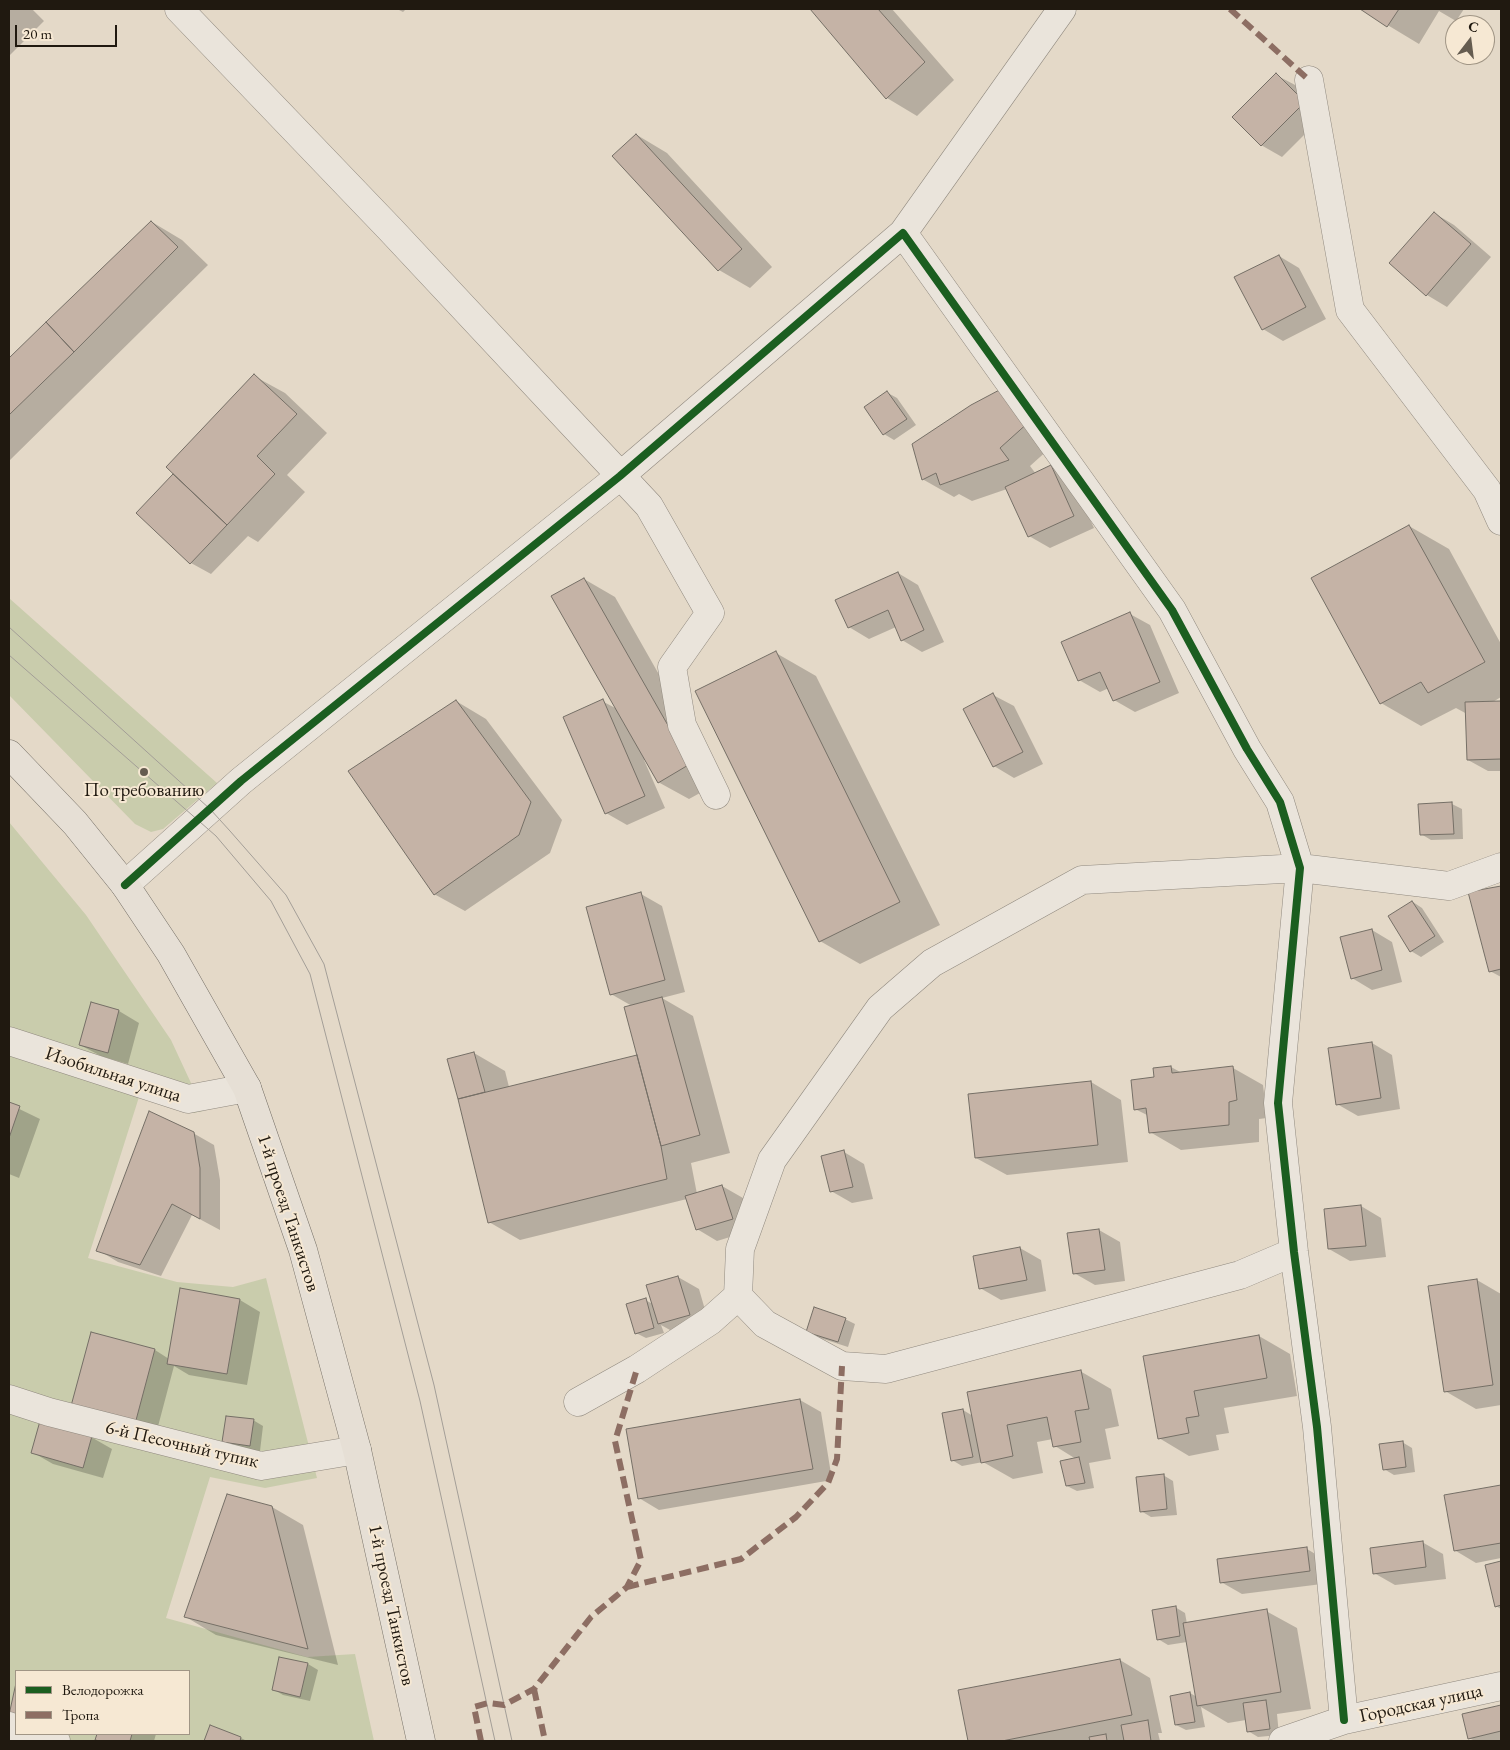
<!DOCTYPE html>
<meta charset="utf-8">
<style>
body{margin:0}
#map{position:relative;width:1510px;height:1750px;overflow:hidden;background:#e4d9c8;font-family:"EB Garamond",serif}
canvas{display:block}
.frame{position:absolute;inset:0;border:10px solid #201910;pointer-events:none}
.legend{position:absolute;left:15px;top:1670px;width:175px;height:65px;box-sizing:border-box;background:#f6e8d3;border:1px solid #a09585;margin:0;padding:6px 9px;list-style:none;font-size:15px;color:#201910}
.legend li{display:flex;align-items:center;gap:10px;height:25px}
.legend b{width:25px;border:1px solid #a09585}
.north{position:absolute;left:1445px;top:15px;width:50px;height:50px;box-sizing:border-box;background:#f6e8d3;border:1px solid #a09585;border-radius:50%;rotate:15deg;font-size:14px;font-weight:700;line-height:20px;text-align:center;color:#201910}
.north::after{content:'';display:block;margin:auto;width:18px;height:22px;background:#655c50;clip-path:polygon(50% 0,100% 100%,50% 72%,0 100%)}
.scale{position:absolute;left:15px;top:25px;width:102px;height:22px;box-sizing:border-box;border:2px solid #201910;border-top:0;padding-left:6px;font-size:15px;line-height:18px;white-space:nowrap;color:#201910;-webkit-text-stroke:4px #f6e8d3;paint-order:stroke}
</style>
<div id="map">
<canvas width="1510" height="1750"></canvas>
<div class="frame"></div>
<ul class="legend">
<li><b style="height:6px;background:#1b5e20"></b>Велодорожка</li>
<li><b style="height:6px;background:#8d6e63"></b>Тропа</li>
</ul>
<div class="north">С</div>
<div class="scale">20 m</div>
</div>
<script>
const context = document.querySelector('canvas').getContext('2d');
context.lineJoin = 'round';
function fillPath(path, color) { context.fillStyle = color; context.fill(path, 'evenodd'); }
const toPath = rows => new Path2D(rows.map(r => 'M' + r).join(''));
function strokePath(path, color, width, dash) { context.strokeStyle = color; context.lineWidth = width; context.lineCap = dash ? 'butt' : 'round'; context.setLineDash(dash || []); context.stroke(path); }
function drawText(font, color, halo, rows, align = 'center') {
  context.font = font + ' "EB Garamond",serif'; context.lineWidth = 4; context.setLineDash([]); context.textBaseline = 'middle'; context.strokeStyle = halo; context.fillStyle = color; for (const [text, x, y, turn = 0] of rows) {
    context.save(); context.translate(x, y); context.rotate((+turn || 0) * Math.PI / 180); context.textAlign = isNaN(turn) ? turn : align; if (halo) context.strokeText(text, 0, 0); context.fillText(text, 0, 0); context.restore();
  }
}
fillPath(toPath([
 [9,598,217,783,163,829,151,832,135,824,9,695],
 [9,822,86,915,171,1040,204,1111,193,1113,139,1097,88,1258,177,1282,233,1287,266,1278,317,1478,265,1488,210,1477,166,1618,307,1657,355,1654,374,1741,9,1741],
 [16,1671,189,1671,189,1734,16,1734]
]), '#c9ccac');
fillPath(toPath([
 [9,9,32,9,44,21,9,56],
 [397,9,406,9,403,12],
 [812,9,892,9,954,80,917,116,887,98],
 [1361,9,1464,9,1456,21,1439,11,1419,44],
 [1276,75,1297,86,1325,114,1282,157,1261,145],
 [637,135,667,153,772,267,750,288,719,270,614,156],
 [1434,213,1454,225,1491,257,1447,307,1427,295],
 [152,222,182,240,208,265,9,461,9,359],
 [1279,256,1299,268,1326,319,1283,341,1263,329],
 [254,376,285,393,327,433,287,475,305,492,258,542,248,536,211,574,191,563,138,513,175,474],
 [888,393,897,398,916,425,894,440,884,434,866,408],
 [972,406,1060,439,1030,466,1036,474,1051,467,1071,478,1094,528,1050,548,1029,536,1007,489,972,501,959,494,954,497,924,480,913,444],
 [1409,526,1449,549,1501,644,1501,697,1491,703,1501,703,1501,771,1488,771,1468,760,1467,714,1456,708,1421,726,1381,703],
 [898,573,918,585,944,642,922,652,902,640,896,627,869,639,849,627],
 [584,579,615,597,720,782,689,799,658,782,645,759,644,760,665,808,627,825,606,813,602,701,617,709],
 [1130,614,1150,625,1179,693,1135,712,1114,700,1109,688,1100,692,1079,680],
 [776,653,816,676,940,925,860,964,820,941],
 [993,695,1014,706,1043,764,1014,778,994,766],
 [456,701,486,719,562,820,550,853,465,911,434,894],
 [1452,804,1462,809,1463,839,1431,840,1421,834],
 [1501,888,1501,977,1490,971,1470,893],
 [641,894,662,906,685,992,662,998,693,1016,730,1153,691,1163,697,1194,722,1186,743,1198,753,1230,717,1241,697,1229,687,1199,520,1240,489,1222,449,1060,474,1053,505,1071,509,1087,639,1056,632,1006,611,994],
 [1413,902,1422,908,1444,942,1421,957,1411,951],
 [1372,930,1392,942,1402,982,1372,990,1352,978],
 [92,1003,119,1011,139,1023,128,1064,101,1056,80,1045],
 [1372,1043,1392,1055,1400,1109,1358,1116,1337,1104],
 [1171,1067,1182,1073,1233,1068,1263,1085,1267,1118,1259,1119,1259,1142,1181,1150,1150,1132,1149,1116,1135,1109,1155,1078],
 [1091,1082,1121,1100,1128,1162,1007,1175,976,1158],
 [9,1104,40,1119,19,1178,9,1174],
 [193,1133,214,1145,220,1180,220,1230,192,1215,161,1276,118,1262,98,1250],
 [844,1152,864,1164,873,1199,852,1203,831,1191],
 [1361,1206,1381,1218,1386,1257,1350,1261,1329,1249],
 [1099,1230,1120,1242,1125,1281,1095,1285,1074,1273],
 [1020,1248,1041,1260,1046,1291,1001,1300,980,1288],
 [678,1277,699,1289,710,1327,679,1335,661,1325,664,1333,646,1338,636,1333,645,1300,653,1304],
 [1477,1280,1501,1294,1501,1405,1476,1409,1445,1391],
 [181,1289,240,1300,260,1312,247,1385,189,1375,174,1366,156,1434,93,1418,155,1350,169,1359],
 [845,1319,855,1324,848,1347,817,1337,808,1332],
 [1259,1336,1290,1354,1297,1396,1224,1408,1229,1433,1216,1435,1219,1450,1189,1456,1159,1438,1144,1357],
 [1080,1371,1111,1389,1119,1426,1105,1429,1111,1459,1089,1463,1094,1488,1077,1491,1067,1486,1076,1459,1055,1446,1053,1439,1037,1442,1043,1473,1013,1479,983,1462,962,1466,952,1460,963,1410,973,1416],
 [800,1400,821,1412,832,1480,659,1510,639,1498],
 [253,1420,263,1426,260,1451,234,1447,224,1442],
 [91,1437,112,1449,103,1478,53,1464,32,1452],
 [1402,1442,1412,1448,1415,1472,1394,1475,1384,1469],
 [1163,1475,1173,1481,1177,1515,1151,1517,1141,1511],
 [1501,1486,1501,1558,1476,1563,1456,1551,1446,1496],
 [272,1507,303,1525,338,1665,216,1635,186,1617],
 [1422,1542,1443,1554,1446,1579,1395,1585,1374,1573],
 [1307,1549,1327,1561,1330,1583,1242,1594,1221,1582],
 [1501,1562,1501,1609,1496,1606,1486,1566],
 [1175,1607,1185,1613,1187,1624,1266,1611,1297,1628,1311,1709,1277,1714,1279,1735,1258,1737,1248,1731,1246,1720,1228,1723,1201,1707,1205,1727,1186,1730,1176,1725,1190,1693,1197,1697,1187,1642,1168,1645,1158,1639],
 [280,1658,308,1664,318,1670,310,1701,283,1695,273,1689],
 [1120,1660,1150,1678,1162,1733,1158,1733,1160,1741,970,1741,960,1691],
 [1501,1706,1501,1741,1475,1741,1469,1738,1464,1715],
 [211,1727,241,1738,247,1741,206,1741],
 [99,1734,156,1734,154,1741,101,1741,97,1739]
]), '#0003');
const building = toPath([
 [810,9,878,9,925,62,886,99,810,9],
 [1360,9,1399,9,1387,27,1360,9],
 [1276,73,1305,102,1261,146,1232,117,1276,73],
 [636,134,742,249,718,271,612,156,636,134],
 [1434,212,1471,244,1426,296,1389,263,1434,212],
 [151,221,178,247,74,352,46,322,151,221],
 [1279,255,1306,307,1262,330,1234,277,1279,255],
 [46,322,74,352,9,415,9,358,46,322],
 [254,374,297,414,257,456,275,474,227,525,166,467,254,374],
 [1005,387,1030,421,1000,448,1009,460,940,485,936,473,922,480,912,444,971,405,1005,387],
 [887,391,907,419,883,435,864,407,887,391],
 [1051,465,1074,516,1028,537,1005,487,1051,465],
 [173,474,227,525,190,564,136,513,173,474],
 [1409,525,1485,662,1428,693,1421,682,1380,704,1311,578,1409,525],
 [898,572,924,630,901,641,888,610,848,628,835,600,898,572],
 [584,578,690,764,658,783,551,596,584,578],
 [1130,612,1160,682,1113,701,1100,672,1078,681,1061,642,1130,612],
 [776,651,900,902,819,942,695,691,776,651],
 [993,693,1023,752,993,767,963,709,993,693],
 [603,699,645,796,605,814,563,717,603,699],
 [456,700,531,802,519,835,434,895,348,771,456,700],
 [1501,701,1501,759,1467,760,1465,702,1501,701],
 [1452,802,1454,834,1420,835,1418,804,1452,802],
 [1501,886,1501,969,1489,972,1468,892,1501,886],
 [641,892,665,980,610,995,586,907,641,892],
 [1412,901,1435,936,1410,952,1388,916,1412,901],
 [1372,929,1382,970,1351,979,1340,937,1372,929],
 [662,997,700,1135,661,1146,624,1007,662,997],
 [91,1002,119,1010,108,1053,79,1045,91,1002],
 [1372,1042,1381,1098,1336,1105,1328,1048,1372,1042],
 [474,1052,485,1092,458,1099,447,1059,474,1052],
 [637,1055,661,1146,667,1179,488,1223,458,1099,637,1055],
 [1171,1066,1172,1073,1233,1066,1237,1100,1229,1102,1229,1125,1149,1133,1146,1108,1134,1110,1131,1080,1154,1077,1153,1068,1171,1066],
 [1091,1081,1098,1145,975,1158,968,1094,1091,1081],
 [9,1102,20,1106,9,1138,9,1102],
 [149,1111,194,1132,200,1168,200,1219,172,1204,140,1265,96,1251,149,1111],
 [844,1150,853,1187,830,1192,821,1156,844,1150],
 [722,1185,733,1219,696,1230,685,1196,722,1185],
 [1361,1205,1366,1246,1328,1249,1324,1209,1361,1205],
 [1099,1229,1105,1270,1073,1274,1067,1233,1099,1229],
 [1020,1247,1027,1280,979,1289,973,1256,1020,1247],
 [678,1276,690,1315,658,1324,646,1285,678,1276],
 [1477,1279,1493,1385,1444,1392,1428,1286,1477,1279],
 [180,1288,240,1299,227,1374,167,1364,180,1288],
 [646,1298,654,1328,635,1334,626,1304,646,1298],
 [814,1307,846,1318,838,1342,806,1332,814,1307],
 [91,1332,155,1349,135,1424,71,1406,91,1332],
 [1259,1335,1267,1378,1194,1391,1199,1416,1186,1418,1189,1433,1158,1439,1143,1356,1259,1335],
 [1081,1370,1089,1409,1075,1411,1081,1442,1053,1447,1047,1417,1007,1425,1013,1456,981,1463,967,1392,1081,1370],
 [800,1399,813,1469,638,1499,626,1429,800,1399],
 [963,1409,973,1457,951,1461,942,1413,963,1409],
 [226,1416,254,1419,250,1446,222,1442,226,1416],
 [40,1421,92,1436,83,1468,31,1453,40,1421],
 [1403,1441,1406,1467,1383,1470,1379,1444,1403,1441],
 [1079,1457,1085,1483,1066,1486,1060,1461,1079,1457],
 [1164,1474,1167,1509,1140,1512,1136,1477,1164,1474],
 [1501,1485,1501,1543,1454,1551,1444,1495,1501,1485],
 [227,1494,272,1506,308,1649,184,1617,227,1494],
 [1423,1541,1426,1567,1373,1574,1370,1548,1423,1541],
 [1307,1547,1310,1571,1220,1583,1217,1559,1307,1547],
 [1501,1561,1501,1605,1495,1607,1485,1565,1501,1561],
 [1176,1606,1180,1636,1157,1640,1152,1610,1176,1606],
 [1267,1609,1281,1692,1197,1706,1183,1623,1267,1609],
 [279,1657,308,1663,300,1697,272,1690,279,1657],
 [1120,1659,1132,1715,1002,1741,968,1741,958,1690,1120,1659],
 [16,1683,16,1720,9,1715,16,1683],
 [1190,1692,1195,1722,1175,1725,1170,1696,1190,1692],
 [1266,1700,1270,1729,1247,1732,1243,1703,1266,1700],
 [1501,1705,1501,1731,1468,1739,1462,1714,1501,1705],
 [1148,1720,1151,1741,1124,1741,1121,1725,1148,1720],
 [210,1725,241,1737,240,1741,204,1741,210,1725],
 [97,1734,132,1734,130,1741,100,1741,95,1740,97,1734],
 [1106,1734,1107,1741,1090,1741,1089,1737,1106,1734]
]);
fillPath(building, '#c5b3a6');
strokePath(building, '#756f66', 1);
const minor = toPath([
 [179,9,390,229,649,506,710,613,672,667,682,725,716,795],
 [1309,80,1350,310,1487,490,1501,521],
 [903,233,1062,9],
 [125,885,241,781,620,476,903,233,1172,610,1247,749,1280,802,1300,868,1278,1103,1294,1252,1317,1427,1344,1720],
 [9,1041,188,1099,247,1088],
 [1294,1252,1240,1275,886,1369,842,1366,765,1324,738,1296,740,1249,772,1160,880,1008,932,963,1082,880,1300,868,1449,886,1501,867],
 [9,1399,49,1412,261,1466,357,1450],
 [578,1402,637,1369,710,1321,738,1296],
 [9,1726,16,1729],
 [33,1734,56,1741],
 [1283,1741,1344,1720,1501,1686]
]);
const major = toPath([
 [9,754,75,823,125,885,171,954,247,1088,303,1250,357,1450,421,1741]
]);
strokePath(minor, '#90897f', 29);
strokePath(major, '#756f66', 29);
strokePath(minor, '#eae4db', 28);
strokePath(major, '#e6dfd5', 28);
strokePath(toPath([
 [9,627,210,809,230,831,286,895,324,964,434,1385,512,1741],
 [9,655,216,836,271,901,310,974,420,1401,495,1741]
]), '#a39e97', 1);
strokePath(toPath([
 [1230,9,1309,80],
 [627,1587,741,1559,796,1517,828,1483,837,1459,842,1366],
 [534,1689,545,1741],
 [481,1741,474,1707,488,1703,504,1705,534,1689,591,1617,627,1587,641,1560,615,1441,637,1369]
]), '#8d6e63', 6, [12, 6]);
strokePath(toPath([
 [125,885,241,781,620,476,903,233,1172,610,1247,749,1280,802,1300,868,1278,1103,1294,1252,1317,1427,1344,1720]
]), '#1b5e20', 8);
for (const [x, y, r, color] of [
 [144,772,5,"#655c50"]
]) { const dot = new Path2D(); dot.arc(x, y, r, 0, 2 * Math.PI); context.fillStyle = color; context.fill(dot); strokePath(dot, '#f6e8d3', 2); }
drawText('19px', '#201910', '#f6e8d3', [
 ["По требованию",144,791]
]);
drawText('19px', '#201910', '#f6e8d3', [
 ["Изобильная улица",113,1075,18],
 ["1-й проезд Танкистов",288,1213,72],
 ["6-й Песочный тупик",182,1445,13],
 ["1-й проезд Танкистов",391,1605,78],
 ["Городская улица",1421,1704,-12]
]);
</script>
